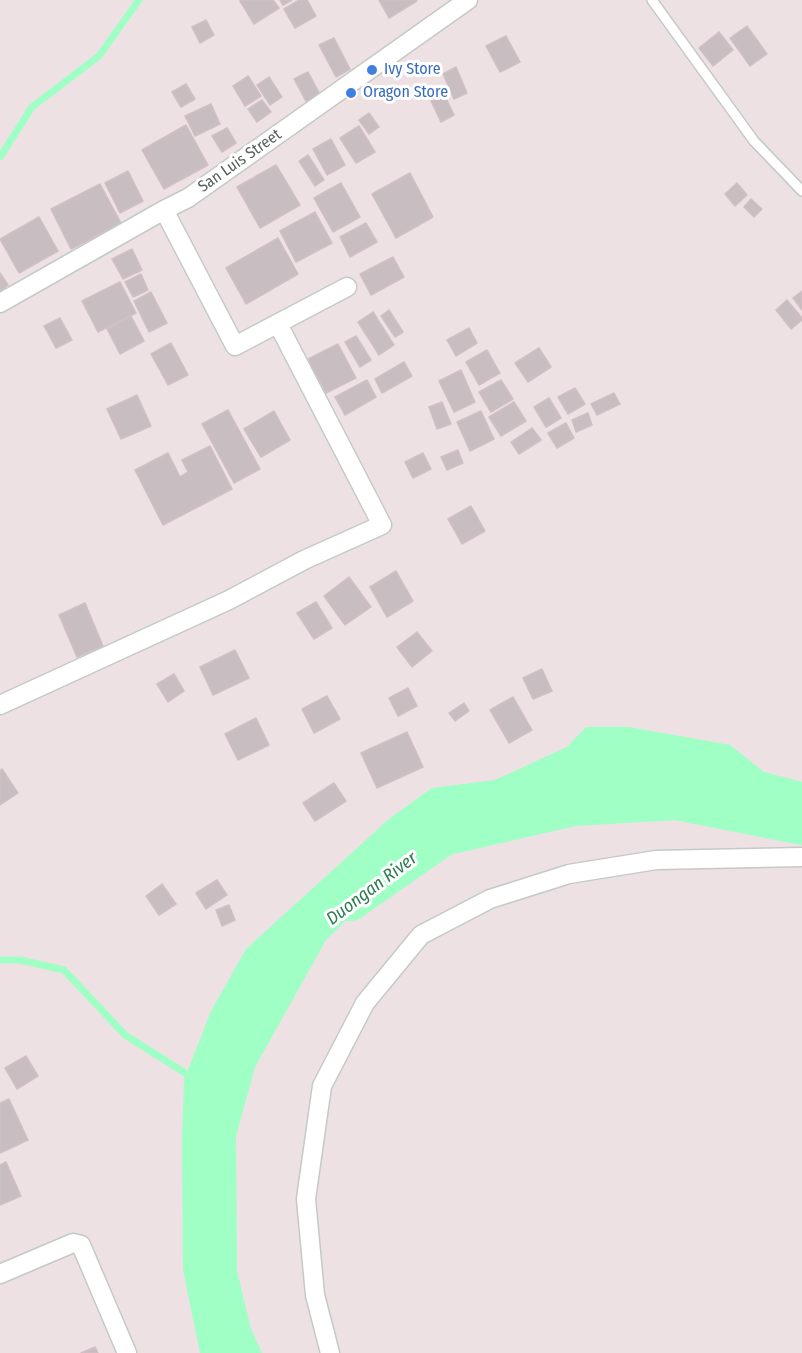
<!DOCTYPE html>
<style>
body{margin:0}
canvas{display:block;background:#ede1e4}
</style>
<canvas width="802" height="1353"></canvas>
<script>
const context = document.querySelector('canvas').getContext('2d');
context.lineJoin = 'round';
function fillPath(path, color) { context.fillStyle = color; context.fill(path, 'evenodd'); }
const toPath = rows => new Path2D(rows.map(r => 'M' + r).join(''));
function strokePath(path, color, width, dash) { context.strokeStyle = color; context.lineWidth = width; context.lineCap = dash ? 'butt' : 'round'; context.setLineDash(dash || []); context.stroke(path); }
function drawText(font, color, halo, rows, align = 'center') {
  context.font = font + ' "Fira Sans Condensed",sans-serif'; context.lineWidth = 6; context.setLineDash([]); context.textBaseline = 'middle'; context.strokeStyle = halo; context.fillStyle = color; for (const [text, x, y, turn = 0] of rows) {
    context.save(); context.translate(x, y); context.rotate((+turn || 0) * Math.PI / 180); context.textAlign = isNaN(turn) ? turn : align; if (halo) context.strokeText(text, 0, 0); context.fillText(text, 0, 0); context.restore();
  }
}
fillPath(toPath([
 [586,727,629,727,730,745,764,772,802,782,802,835,720,807,652,797,548,799,441,816,387,879,326,940,255,1067,236,1136,237,1271,251,1329,262,1353,200,1353,183,1270,182,1140,184,1080,211,1011,246,949,389,819,432,788,495,780,567,747]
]), '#9fffc4');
strokePath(toPath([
 [0,157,32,107,99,56,139,0],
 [0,960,20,960,64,970,125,1035,193,1078]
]), '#9fffc4', 7);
strokePath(toPath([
 [350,901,443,836,573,806,676,800,802,825]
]), '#9fffc4', 40);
const building = toPath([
 [241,0,273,0,279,8,254,24,240,1,241,0],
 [280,0,292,0,283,5,280,0],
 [299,0,307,0,316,16,295,28,284,9,299,0],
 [379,0,416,0,417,1,389,18,379,0],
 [206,20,214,35,200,43,192,27,206,20],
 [747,26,767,54,750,66,730,38,747,26],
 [719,32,733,50,713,66,699,48,719,32],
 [506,36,520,62,500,72,486,46,506,36],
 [334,38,350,69,336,77,319,45,334,38],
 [456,67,467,93,454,99,443,74,456,67],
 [308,72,322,98,308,105,294,79,308,72],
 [248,76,261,96,245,106,233,86,248,76],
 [269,77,282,97,270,105,257,85,269,77],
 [186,84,195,99,181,107,172,92,186,84],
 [444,94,454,115,441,122,431,101,444,94],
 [262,100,271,112,257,122,248,109,262,100],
 [211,104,220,124,195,136,185,116,211,104],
 [369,113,379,127,369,134,359,120,369,113],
 [186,125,208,165,164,189,142,150,186,125],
 [359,126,375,152,356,163,340,138,359,126],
 [227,128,236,143,222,152,212,136,227,128],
 [331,139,345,165,327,175,313,149,331,139],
 [308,155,324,180,315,186,299,161,308,155],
 [276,165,300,205,260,228,237,187,276,165],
 [128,171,143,201,120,213,105,183,128,171],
 [410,173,433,217,396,238,372,194,410,173],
 [341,183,360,217,333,232,314,198,341,183],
 [737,183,747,195,735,206,725,194,737,183],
 [100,184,121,223,71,249,51,209,100,184],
 [751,199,762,209,754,217,744,207,751,199],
 [315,212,332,243,296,262,280,231,315,212],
 [39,217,58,251,19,273,0,239,39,217],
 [366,223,377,242,350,257,340,237,366,223],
 [278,238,298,274,246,304,226,268,278,238],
 [132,249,142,270,123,279,112,259,132,249],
 [393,257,404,277,371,295,360,274,393,257],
 [0,273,8,285,0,291,0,273],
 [141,274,148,290,133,297,125,282,141,274],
 [120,282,136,313,98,332,82,301,120,282],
 [802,291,802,310,793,298,802,291],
 [151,292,167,323,149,332,134,301,151,292],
 [787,300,802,318,802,320,791,329,776,310,787,300],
 [389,310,403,332,395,337,381,316,389,310],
 [373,312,394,345,379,355,358,322,373,312],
 [131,316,144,341,120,354,107,329,131,316],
 [60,318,72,340,56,348,44,326,60,318],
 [469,328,477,343,456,356,447,340,469,328],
 [356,336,371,360,360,367,345,342,356,336],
 [171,343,188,375,168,385,151,354,171,343],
 [338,344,356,378,326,393,308,359,338,344],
 [539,348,551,367,528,382,515,363,539,348],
 [487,350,500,373,479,385,466,362,487,350],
 [404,362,412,376,382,393,375,379,404,362],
 [461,370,475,402,454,412,439,381,461,370],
 [367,380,376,397,345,415,335,397,367,380],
 [501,380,513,399,491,412,479,392,501,380],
 [575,388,585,404,568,414,558,397,575,388],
 [614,393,620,404,597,415,591,404,614,393],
 [137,395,151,426,121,439,107,409,137,395],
 [549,398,561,418,546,427,534,407,549,398],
 [442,402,451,424,437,429,429,407,442,402],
 [514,402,526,421,501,436,489,417,514,402],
 [228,410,260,469,234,483,202,424,228,410],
 [274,411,290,440,261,457,244,429,274,411],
 [481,411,494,439,470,451,457,422,481,411],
 [588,413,592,425,576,432,572,420,588,413],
 [566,423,574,438,557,448,548,433,566,423],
 [532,428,541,440,519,454,511,442,532,428],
 [210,446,232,489,163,525,135,470,168,453,180,477,188,472,182,460,210,446],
 [458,450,463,463,447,470,441,457,458,450],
 [423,453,431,469,413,478,405,462,423,453],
 [471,506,485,531,462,544,448,519,471,506],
 [396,571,413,601,387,617,370,587,396,571],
 [349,577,371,607,345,625,324,596,349,577],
 [316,602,332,628,314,639,297,613,316,602],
 [85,603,103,646,77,657,59,615,85,603],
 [417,632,432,651,412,667,397,647,417,632],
 [235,650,249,678,213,695,200,667,235,650],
 [542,669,552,691,533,699,523,678,542,669],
 [174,674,184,691,168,702,157,684,174,674],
 [408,688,417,706,398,716,389,698,408,688],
 [327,696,340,719,314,733,302,709,327,696],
 [513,697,532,730,509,743,490,710,513,697],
 [464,703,469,711,455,721,449,713,464,703],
 [256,718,269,745,238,760,225,734,256,718],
 [407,732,423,767,377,788,361,753,407,732],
 [2,769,18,793,0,805,0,771,2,769],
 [334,783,346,801,315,821,303,803,334,783],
 [217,880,227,895,206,909,196,893,217,880],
 [162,884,176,904,159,915,146,896,162,884],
 [229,905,235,920,222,926,216,910,229,905],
 [26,1056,38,1076,17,1089,5,1068,26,1056],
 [9,1099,28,1140,0,1153,0,1103,9,1099],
 [6,1162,21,1196,0,1205,0,1165,6,1162],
 [95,1347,98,1353,81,1353,95,1347]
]);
fillPath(building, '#c8bdc1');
strokePath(building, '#d2bfc6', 1.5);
const lane = toPath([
 [652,0,754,141,802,191]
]);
const street = toPath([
 [164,210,235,346,347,287],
 [0,303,164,210,188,198,468,0],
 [0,705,229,600,304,560,382,525,278,324],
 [0,1274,73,1243,81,1245,127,1353],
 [330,1353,315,1295,306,1199,322,1086,365,1003,421,935,490,899,569,874,656,860,802,857]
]);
strokePath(lane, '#c3cac7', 12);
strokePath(street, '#c3cac7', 21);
strokePath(lane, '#fff', 9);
strokePath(street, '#fff', 18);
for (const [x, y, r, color] of [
 [372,70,6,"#3f7fe0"],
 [351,93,6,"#3f7fe0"]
]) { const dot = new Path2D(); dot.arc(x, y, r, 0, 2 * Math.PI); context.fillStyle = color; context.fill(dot); strokePath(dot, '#fff', 2); }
drawText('16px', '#366cbe', '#fff', [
 ["Ivy Store",384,70],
 ["Oragon Store",363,93]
], 'left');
drawText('16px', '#5a625e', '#fff', [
 ["San Luis Street",240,161,-35]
]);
drawText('italic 18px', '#2d7d52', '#fff', [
 ["Duongan River",372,889,-37]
]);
</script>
